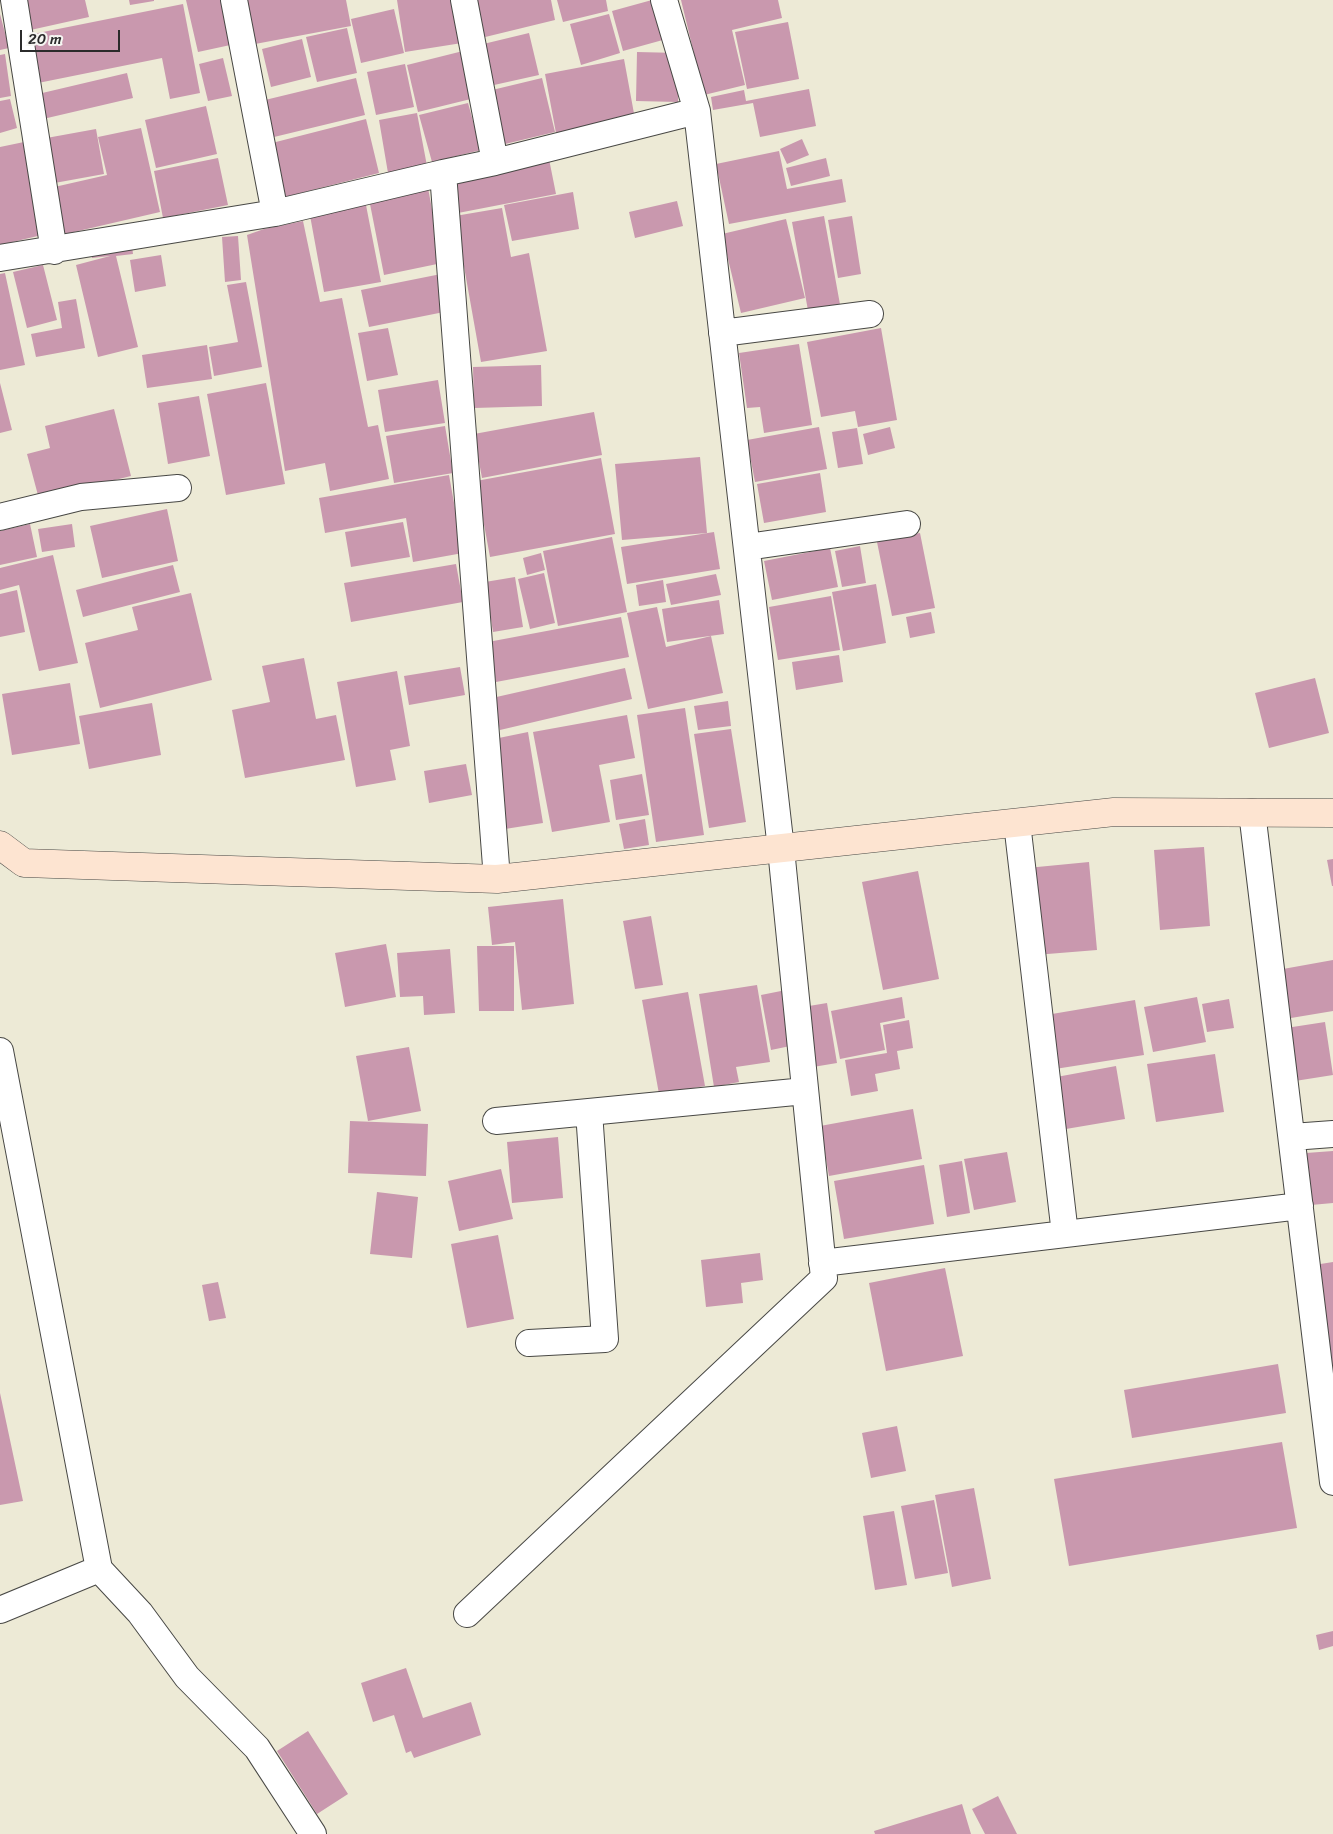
<!DOCTYPE html>
<style>
body{margin:0}
#map{position:relative;width:1333px;height:1834px;overflow:hidden;background:#edead6;font-family:Sriracha,sans-serif}
canvas{display:block}
.scale{position:absolute;left:20px;top:30px;width:100px;height:22px;box-sizing:border-box;border:2px solid #2b2b2b;border-top:0;padding-left:6px;font-size:15px;line-height:18px;white-space:nowrap;color:#2b2b2b;-webkit-text-stroke:4px #f6f6f2;paint-order:stroke}
</style>
<div id="map">
<canvas width="1333" height="1834"></canvas>
<div class="scale">20 m</div>
</div>
<script>
const context = document.querySelector('canvas').getContext('2d');
context.lineJoin = 'round';
function fillPath(path, color) { context.fillStyle = color; context.fill(path, 'evenodd'); }
const toPath = rows => new Path2D(rows.map(r => 'M' + r).join(''));
function strokePath(path, color, width, dash) { context.strokeStyle = color; context.lineWidth = width; context.lineCap = dash ? 'butt' : 'round'; context.setLineDash(dash || []); context.stroke(path); }
fillPath(toPath([
 [19,0,85,0,89,17,26,31],
 [129,0,154,0,154,1,130,5],
 [186,0,225,0,235,44,198,52],
 [247,0,346,0,351,26,255,44],
 [397,0,455,0,462,43,405,52],
 [468,0,551,0,555,20,477,39],
 [557,0,606,0,608,11,563,22],
 [652,0,670,38,623,51,612,11],
 [681,0,778,0,782,18,732,30,745,85,704,95],
 [183,4,200,93,170,99,162,58,38,83,28,35],
 [394,9,404,53,361,63,351,19],
 [0,14,9,48,0,50],
 [609,14,620,53,581,65,570,24],
 [788,22,799,79,747,89,735,32],
 [347,28,357,73,317,82,306,37],
 [529,33,539,75,485,87,475,46],
 [302,39,311,77,271,87,262,49],
 [471,49,483,96,418,112,407,65],
 [637,52,679,53,678,102,636,101],
 [5,54,11,96,0,98,0,55],
 [223,58,232,96,208,101,199,64],
 [624,59,635,119,556,133,545,74],
 [405,64,414,107,376,115,367,72],
 [127,73,133,98,43,119,38,94],
 [356,78,365,115,274,137,265,100],
 [542,78,555,132,501,145,488,91],
 [809,89,816,126,760,137,753,103,713,110,711,97,744,90,746,101],
 [10,99,17,128,0,133,0,101],
 [468,103,481,150,432,162,419,115],
 [206,106,217,154,156,168,145,120],
 [417,113,427,166,388,173,379,120],
 [366,119,379,173,285,197,272,143],
 [141,128,160,212,61,235,50,188,107,175,98,137],
 [96,129,104,174,49,184,41,139],
 [802,139,809,155,787,164,780,149],
 [24,142,46,234,0,245,0,147],
 [779,151,787,189,842,179,846,202,729,224,716,164],
 [218,158,228,205,163,218,154,171],
 [826,158,830,176,791,186,786,168],
 [549,159,556,194,458,213,452,178],
 [428,188,442,263,384,275,369,199],
 [573,192,579,229,512,241,504,205],
 [365,200,381,282,324,292,309,210],
 [677,201,683,226,635,238,629,212],
 [502,208,511,257,529,253,547,351,481,362,455,216],
 [824,216,841,310,809,316,792,222],
 [852,216,861,274,838,278,828,220],
 [786,219,805,298,741,313,722,234],
 [303,221,320,302,342,298,368,427,378,425,389,479,330,491,325,463,285,471,247,235,264,229],
 [130,230,133,254,116,256,138,347,98,357,76,265,110,256,92,258,89,235],
 [238,236,241,280,225,282,222,237],
 [161,255,166,286,135,292,130,260],
 [43,265,57,320,27,328,13,272],
 [5,273,25,365,0,370,0,274],
 [441,274,449,311,369,327,361,290],
 [246,282,262,367,214,376,209,347,238,342,227,285],
 [76,299,85,348,36,357,31,334,62,328,58,302],
 [388,328,398,375,367,381,358,333],
 [881,328,897,420,858,427,855,411,821,417,807,342],
 [799,344,812,425,764,433,760,407,747,408,739,353],
 [207,345,212,379,147,388,142,355],
 [541,365,542,406,474,408,473,367],
 [438,380,445,423,385,432,378,390],
 [0,383,12,430,0,433],
 [266,383,285,484,226,495,207,394],
 [199,396,210,456,168,464,158,403],
 [114,409,131,476,39,499,27,454,50,448,45,426],
 [594,412,602,455,482,478,474,434],
 [445,426,453,473,394,483,386,436],
 [819,427,827,469,755,482,747,440],
 [890,427,895,448,868,455,863,434],
 [857,428,863,464,838,468,832,432],
 [700,457,707,533,622,540,615,464],
 [601,458,615,534,490,557,476,481],
 [820,473,826,512,764,523,757,484],
 [449,475,463,553,413,562,406,518,325,533,319,498],
 [167,509,178,561,102,578,90,526],
 [403,522,410,557,351,567,345,532],
 [30,524,37,557,0,565,0,531],
 [72,524,75,547,42,552,38,529],
 [714,532,720,569,627,584,621,547],
 [920,533,935,608,892,616,877,542],
 [612,537,627,612,558,626,543,551],
 [860,546,866,583,842,587,835,551],
 [830,548,838,587,772,600,764,561],
 [541,553,545,570,527,575,523,558],
 [53,555,78,663,39,671,19,585,0,590,0,568],
 [456,564,463,602,351,622,344,583],
 [173,565,180,592,83,617,76,590],
 [544,573,555,623,530,629,518,579],
 [716,574,721,595,671,605,666,584],
 [515,577,523,627,493,632,485,582],
 [663,580,666,602,639,606,636,585],
 [876,584,886,643,843,651,832,592],
 [17,590,25,632,0,637,0,594],
 [191,593,212,680,100,708,85,643,138,630,132,607],
 [831,596,840,650,778,660,769,607],
 [719,600,724,634,667,642,662,609],
 [657,607,666,647,711,636,723,693,648,709,627,613],
 [931,612,935,633,910,638,906,617],
 [621,617,629,657,496,682,488,642],
 [839,655,843,682,796,690,792,662],
 [304,658,316,719,336,715,345,760,245,778,232,710,270,702,262,666],
 [460,667,465,695,409,705,404,676],
 [625,668,632,699,500,730,492,698],
 [397,671,410,746,390,750,396,780,356,787,337,682],
 [1315,678,1329,733,1269,748,1255,693],
 [70,683,80,744,12,755,2,694],
 [728,701,731,726,698,730,694,706],
 [152,703,161,755,89,769,79,716],
 [685,708,704,835,656,842,637,715],
 [627,715,635,758,599,765,610,822,552,832,533,732],
 [731,729,746,822,709,828,694,734],
 [528,732,543,823,505,829,489,740],
 [466,764,472,795,429,803,424,771],
 [642,774,649,815,616,820,610,780],
 [645,819,649,845,624,849,619,824],
 [1204,847,1210,926,1160,930,1154,850],
 [1333,859,1333,886,1332,886,1327,860],
 [1089,862,1097,950,1035,955,1027,868],
 [918,871,939,979,883,990,862,882],
 [563,899,574,1004,522,1010,515,942,492,945,488,907],
 [651,916,663,985,635,989,623,921],
 [386,944,396,997,345,1007,335,953],
 [477,946,514,946,514,1011,479,1011],
 [450,949,455,1013,424,1015,423,996,400,997,397,953],
 [1333,960,1333,1011,1291,1018,1283,969],
 [757,985,770,1062,736,1067,739,1082,714,1087,699,994],
 [791,989,800,1044,771,1050,761,995],
 [688,992,705,1086,659,1094,642,1000],
 [902,997,905,1018,880,1023,885,1050,840,1059,831,1011],
 [1197,997,1206,1042,1153,1052,1144,1007],
 [1229,999,1234,1028,1207,1032,1202,1004],
 [1135,1000,1144,1055,1055,1069,1046,1015],
 [827,1003,837,1063,813,1067,803,1007],
 [909,1020,913,1048,897,1051,900,1069,875,1074,878,1091,851,1096,845,1060,887,1053,883,1025],
 [1325,1022,1333,1075,1295,1081,1286,1028],
 [409,1047,421,1111,368,1121,356,1056],
 [1215,1054,1224,1112,1156,1122,1147,1064],
 [1116,1066,1125,1119,1060,1130,1051,1078],
 [913,1109,922,1159,829,1176,820,1126],
 [350,1121,428,1124,426,1176,348,1173],
 [558,1137,563,1198,512,1203,507,1142],
 [1333,1151,1333,1203,1311,1205,1306,1153],
 [1007,1152,1016,1202,974,1210,964,1159],
 [962,1161,970,1213,947,1217,939,1165],
 [924,1165,934,1224,844,1239,834,1181],
 [501,1169,513,1219,459,1231,448,1181],
 [377,1192,418,1197,412,1258,370,1254],
 [498,1235,514,1319,467,1328,451,1244],
 [760,1253,763,1280,741,1283,743,1303,706,1307,701,1260],
 [1333,1262,1333,1367,1327,1368,1308,1266],
 [945,1268,963,1356,886,1371,869,1283],
 [218,1282,226,1318,209,1321,202,1285],
 [1278,1364,1286,1413,1132,1438,1124,1390],
 [0,1393,23,1501,0,1505],
 [897,1426,906,1471,871,1478,862,1433],
 [1282,1442,1297,1528,1069,1566,1054,1479],
 [974,1488,991,1579,952,1587,935,1495],
 [934,1500,948,1573,915,1579,901,1506],
 [894,1511,907,1585,875,1590,863,1516],
 [1333,1631,1333,1646,1319,1650,1316,1635],
 [406,1668,423,1718,471,1702,481,1735,414,1758,411,1751,406,1753,394,1715,373,1722,361,1683],
 [308,1731,348,1794,317,1814,277,1751],
 [998,1796,1017,1834,985,1834,972,1809],
 [962,1804,971,1834,875,1834,874,1831]
]), '#c998ae');
const street = toPath([
 [14,0,54,251],
 [234,0,275,213],
 [464,0,495,162],
 [664,0,697,111],
 [443,173,495,162,697,111,781,849,824,1278,467,1614],
 [0,258,275,213,443,173,497,879],
 [722,333,870,314],
 [0,517,81,497,178,488],
 [747,547,907,524],
 [1252,812,1333,1482],
 [1017,823,1065,1234],
 [0,1051,99,1569],
 [496,1121,805,1091],
 [1292,1137,1333,1134],
 [822,1263,1300,1206],
 [529,1343,605,1339,589,1112],
 [0,1610,99,1569,140,1613,187,1677,257,1748,313,1834]
]);
const secondary = toPath([
 [0,845,24,863,497,879,1114,812,1333,813]
]);
strokePath(street, '#484845', 28);
strokePath(secondary, '#484845', 29);
strokePath(street, '#fff', 26);
strokePath(secondary, '#fde4d1', 28);
</script>
